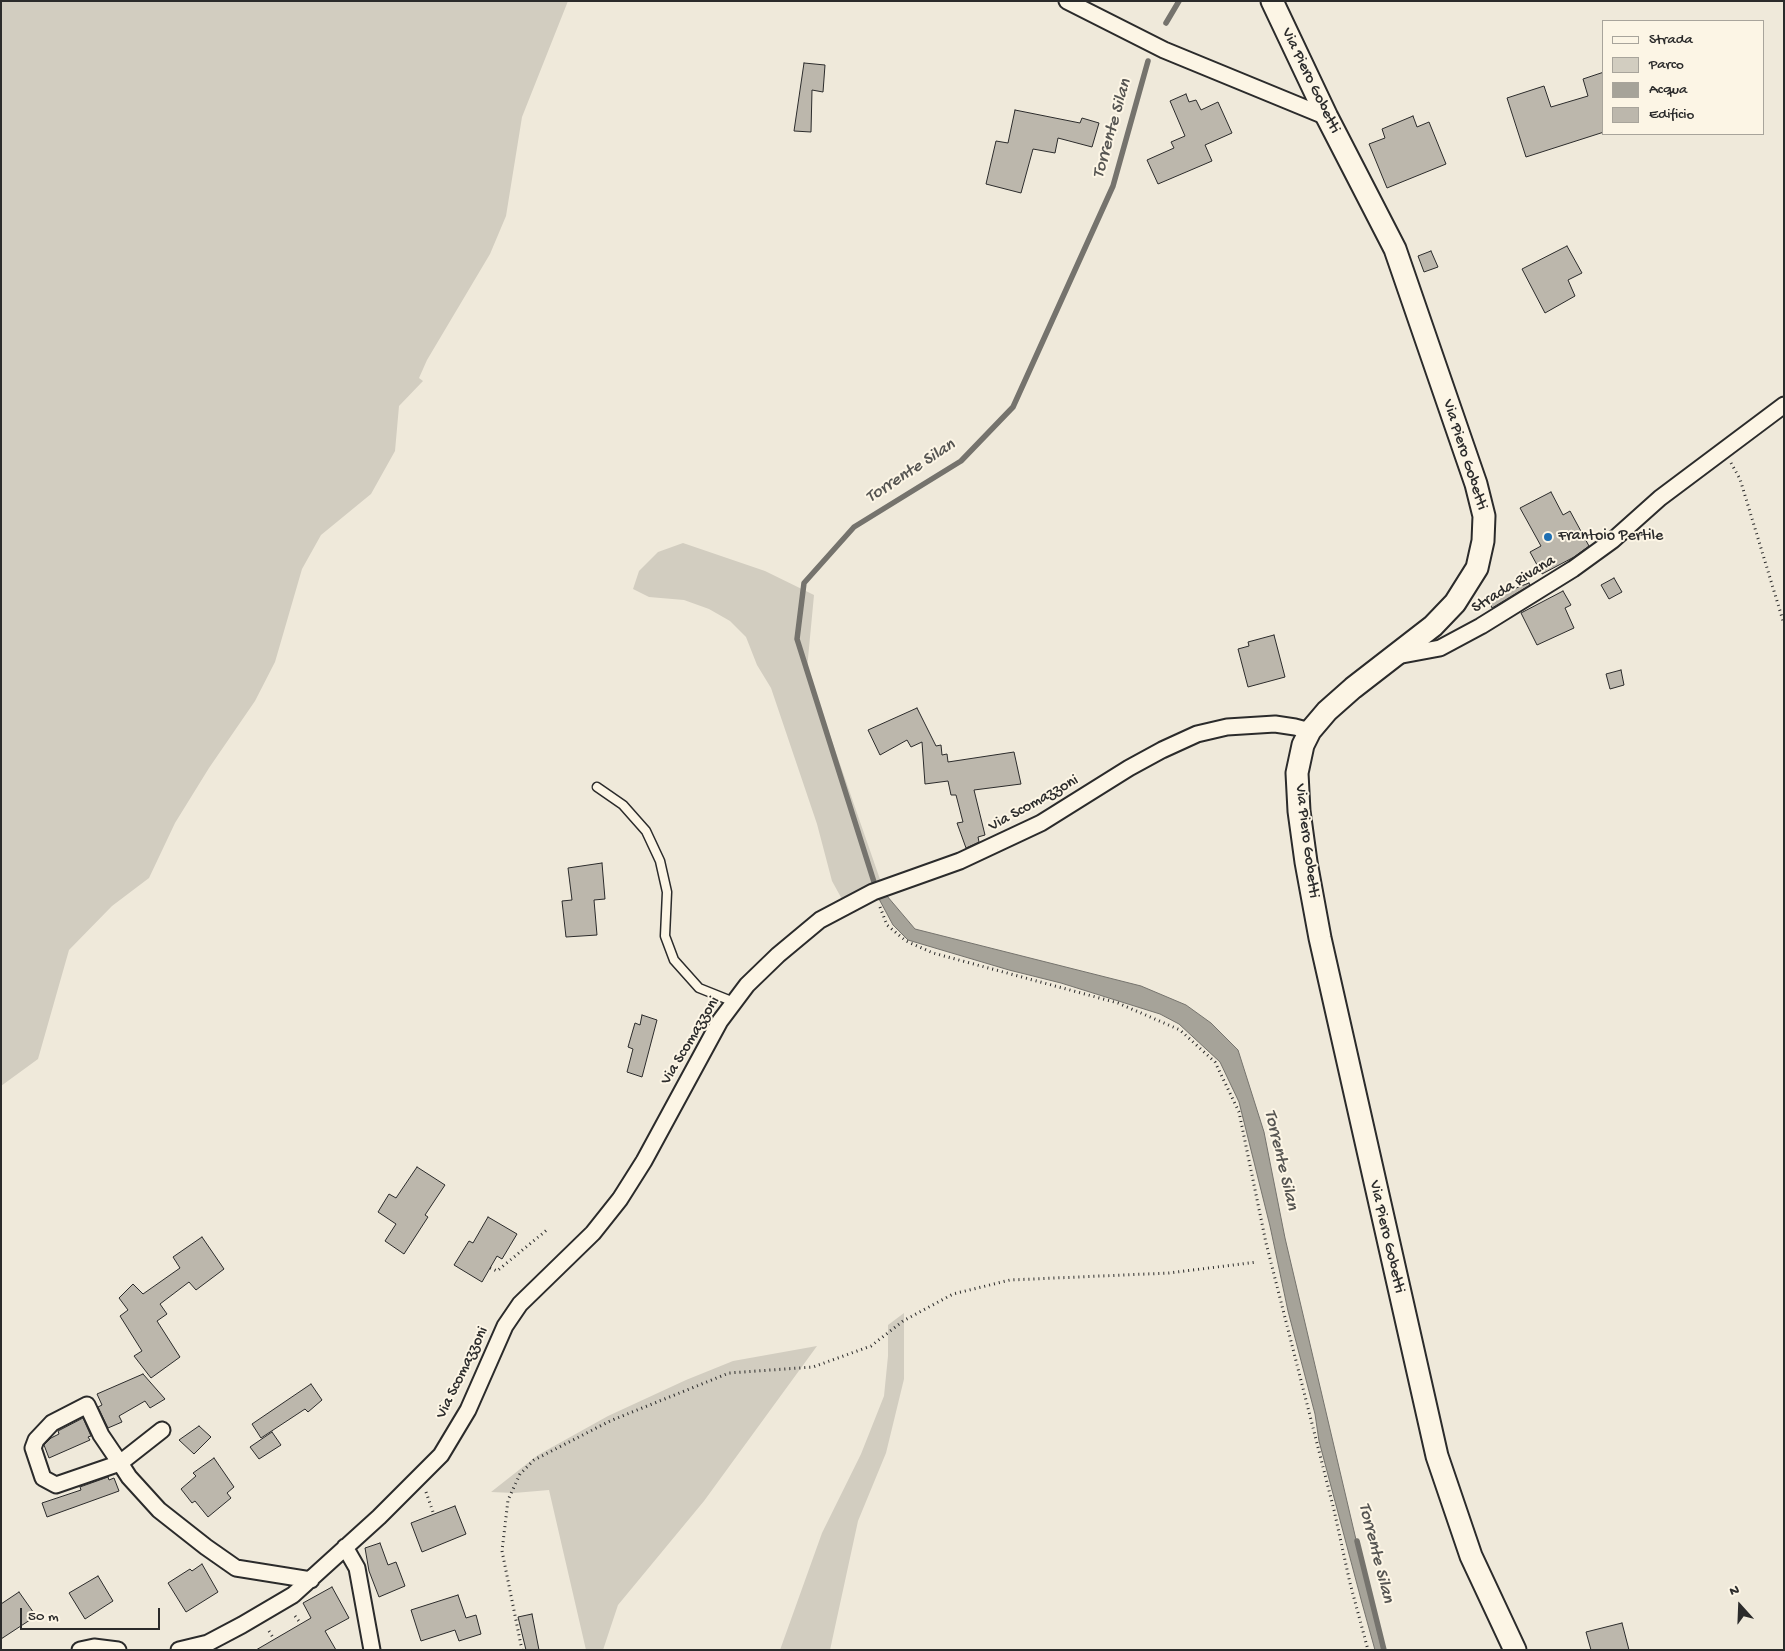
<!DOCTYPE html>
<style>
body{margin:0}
#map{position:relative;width:1785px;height:1651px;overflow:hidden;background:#efe9da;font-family:"Gochi Hand",sans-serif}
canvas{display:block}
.frame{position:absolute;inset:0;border:2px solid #2b2b2b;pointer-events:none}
.legend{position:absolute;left:1602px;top:20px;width:162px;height:115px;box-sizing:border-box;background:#fcf5e5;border:1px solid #a8a49b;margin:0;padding:6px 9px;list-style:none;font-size:15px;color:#2b2b2b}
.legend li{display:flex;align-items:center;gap:10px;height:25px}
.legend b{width:25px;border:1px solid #a8a49b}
.north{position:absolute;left:1715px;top:1581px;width:50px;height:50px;-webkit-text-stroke:4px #fcf5e5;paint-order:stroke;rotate:340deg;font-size:14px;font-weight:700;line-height:20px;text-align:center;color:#2b2b2b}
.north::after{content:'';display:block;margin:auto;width:18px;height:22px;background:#2b2b2b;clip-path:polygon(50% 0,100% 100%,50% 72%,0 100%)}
.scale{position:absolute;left:20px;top:1608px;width:140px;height:22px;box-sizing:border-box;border:2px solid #2b2b2b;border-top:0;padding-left:6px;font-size:15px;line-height:18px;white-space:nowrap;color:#2b2b2b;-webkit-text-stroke:4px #fcf5e5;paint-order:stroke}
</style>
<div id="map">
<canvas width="1785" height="1651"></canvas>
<div class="frame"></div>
<ul class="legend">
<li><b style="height:6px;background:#fcf5e5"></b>Strada</li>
<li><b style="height:14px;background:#d2cdc0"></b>Parco</li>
<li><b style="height:14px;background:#a6a399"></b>Acqua</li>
<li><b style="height:14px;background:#bcb7ac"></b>Edificio</li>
</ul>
<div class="north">N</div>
<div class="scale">50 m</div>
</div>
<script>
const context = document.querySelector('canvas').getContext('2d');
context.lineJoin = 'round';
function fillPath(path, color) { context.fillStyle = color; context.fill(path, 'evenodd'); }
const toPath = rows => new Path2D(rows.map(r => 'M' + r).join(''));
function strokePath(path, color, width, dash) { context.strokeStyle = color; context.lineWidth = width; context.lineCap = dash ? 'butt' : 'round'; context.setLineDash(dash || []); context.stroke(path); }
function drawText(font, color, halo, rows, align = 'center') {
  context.font = font + ' "Gochi Hand",sans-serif'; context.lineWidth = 4; context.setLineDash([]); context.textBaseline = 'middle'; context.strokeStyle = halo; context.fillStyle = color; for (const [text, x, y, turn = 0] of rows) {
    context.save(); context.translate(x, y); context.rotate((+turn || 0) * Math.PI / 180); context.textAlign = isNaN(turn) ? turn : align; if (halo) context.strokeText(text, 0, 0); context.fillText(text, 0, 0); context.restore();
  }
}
fillPath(toPath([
 [1,1,568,1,522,117,506,216,490,254,427,360,419,378,423,381,399,406,395,451,371,494,321,535,302,569,275,662,255,701,209,768,175,823,149,878,112,906,69,950,38,1059,1,1086],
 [683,543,765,571,814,595,807,669,883,888,843,901,832,881,817,824,771,688,757,665,746,637,730,621,709,609,684,600,649,597,633,589,639,571,658,552],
 [904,1313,904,1379,886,1453,858,1521,830,1650,780,1650,822,1533,861,1454,884,1396,888,1356,888,1325],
 [817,1346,704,1501,618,1605,603,1650,586,1650,549,1490,514,1493,491,1492,538,1455,608,1416,686,1380,733,1361]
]), '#d2cdc0');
const water = toPath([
 [887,896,915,929,1141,986,1186,1005,1211,1023,1238,1050,1264,1132,1285,1238,1382,1650,1375,1650,1362,1603,1319,1441,1315,1414,1288,1311,1270,1226,1239,1102,1220,1062,1179,1024,1160,1014,1061,983,1009,970,908,940,893,925,879,899,887,896]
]);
fillPath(water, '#a6a399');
strokePath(water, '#75736d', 1);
strokePath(toPath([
 [1166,23,1179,1],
 [874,882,797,639,804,583,854,527,961,461,1013,407,1113,186,1148,61],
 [1357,1541,1384,1650]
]), '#75736d', 5.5);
const building = toPath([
 [804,63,825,65,823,92,812,90,811,132,794,131,804,63],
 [1604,72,1604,132,1526,157,1507,98,1544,86,1551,107,1588,96,1583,79,1604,72],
 [1186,94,1189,102,1196,100,1201,110,1218,102,1232,133,1205,145,1212,161,1158,184,1147,160,1174,148,1171,142,1185,136,1170,101,1186,94],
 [1015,110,1080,123,1082,118,1099,123,1092,147,1058,138,1055,153,1033,149,1021,193,986,184,996,141,1008,143,1015,110],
 [1413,116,1417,127,1429,122,1446,164,1387,188,1369,144,1385,138,1382,129,1413,116],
 [1567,246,1582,273,1568,280,1575,296,1545,313,1522,269,1567,246],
 [1431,251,1438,267,1424,272,1418,256,1431,251],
 [1551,492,1563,515,1570,511,1589,546,1574,557,1542,574,1530,552,1541,546,1520,508,1551,492],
 [1614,578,1622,592,1609,599,1601,585,1614,578],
 [1529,583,1530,585,1492,608,1488,599,1529,583],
 [1563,591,1571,605,1565,608,1574,628,1537,645,1521,613,1563,591],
 [1274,635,1285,677,1248,687,1238,649,1249,646,1248,642,1274,635],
 [1621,670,1624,685,1610,689,1606,674,1621,670],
 [917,708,936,746,941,745,942,755,947,754,948,762,1014,752,1021,784,974,790,985,835,978,837,979,842,966,848,957,823,963,822,956,795,951,795,948,781,925,784,922,742,911,747,907,740,880,755,868,730,917,708],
 [602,863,605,899,594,900,597,935,566,937,562,901,572,900,568,868,602,863],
 [642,1015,657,1020,642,1077,627,1072,633,1049,628,1047,635,1023,640,1025,642,1015],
 [417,1167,445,1185,425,1215,428,1217,404,1254,385,1241,396,1224,378,1212,389,1194,396,1198,417,1167],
 [488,1217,517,1234,502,1259,497,1256,482,1282,454,1265,469,1241,473,1243,488,1217],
 [202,1237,224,1269,196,1290,189,1282,160,1304,167,1314,157,1321,180,1357,151,1378,134,1356,142,1351,120,1316,128,1310,119,1298,133,1284,143,1294,180,1268,173,1257,202,1237],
 [143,1374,165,1399,150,1408,145,1401,119,1416,122,1422,108,1428,98,1407,102,1405,97,1394,143,1374],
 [311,1384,322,1400,308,1412,305,1409,261,1438,252,1424,311,1384],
 [83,1418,91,1436,88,1437,90,1440,49,1458,44,1445,51,1438,59,1434,58,1431,83,1418],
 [199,1426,211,1437,194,1454,179,1440,199,1426],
 [272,1432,281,1445,259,1459,250,1447,272,1432],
 [214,1458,234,1487,227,1493,231,1498,208,1517,195,1501,192,1503,181,1489,196,1476,193,1473,214,1458],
 [108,1477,109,1480,114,1478,119,1491,47,1517,42,1503,81,1490,80,1487,108,1477],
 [455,1506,466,1534,422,1552,411,1523,455,1506],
 [380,1543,388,1565,396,1562,405,1586,379,1597,369,1571,365,1548,380,1543],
 [202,1564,218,1592,186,1612,168,1583,190,1569,192,1571,202,1564],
 [98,1576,113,1601,85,1619,69,1593,98,1576],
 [332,1587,349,1618,325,1631,336,1650,256,1650,311,1618,303,1603,332,1587],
 [19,1592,36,1616,1,1639,1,1604,19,1592],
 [458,1595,466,1618,476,1615,481,1634,459,1641,455,1630,421,1641,411,1610,458,1595],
 [532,1614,539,1650,526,1650,518,1617,532,1614],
 [1622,1623,1629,1650,1591,1650,1586,1632,1622,1623]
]);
fillPath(building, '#bcb7ac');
strokePath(building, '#2b2b2b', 1);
const lane = toPath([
 [597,787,623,805,646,831,660,861,667,892,665,936,674,960,699,988,734,1002]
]);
const street = toPath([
 [1067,1,1164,50,1327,117],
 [1397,656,1440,648,1481,626,1573,569,1613,540,1660,498,1784,405],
 [162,1430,120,1463,56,1485,43,1478,33,1448,36,1440,52,1423,87,1405,101,1435,120,1463,129,1477,159,1510,206,1547,236,1568,311,1580],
 [345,1547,357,1568,372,1650],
 [80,1650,94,1647,118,1650],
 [179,1650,208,1643,242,1625,293,1595,379,1517,441,1455,468,1410,505,1326,520,1304,593,1233,620,1199,644,1161,720,1021,747,985,778,955,820,920,873,892,960,861,1041,823,1129,768,1162,750,1197,734,1227,727,1275,724,1295,727,1310,731]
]);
const secondary = toPath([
 [1272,1,1327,117,1395,249,1476,484,1484,516,1483,541,1477,568,1455,603,1433,626,1353,688,1327,711,1310,731,1303,745,1297,773,1299,811,1306,862,1320,938,1437,1456,1471,1556,1515,1650]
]);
strokePath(lane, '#2b2b2b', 11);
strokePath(street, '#2b2b2b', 19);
strokePath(secondary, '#2b2b2b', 25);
strokePath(toPath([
 [1731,463,1740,479,1784,624],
 [880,907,887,925,906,941,933,953,1118,1003,1180,1030,1215,1062,1239,1112,1266,1243,1334,1510,1350,1583,1368,1650],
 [490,1268,497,1271,548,1229],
 [426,1492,433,1512],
 [295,1616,301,1624],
 [269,1631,274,1639],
 [522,1650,502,1551,508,1500,520,1474,534,1460,610,1421,729,1373,813,1367,871,1346,903,1321,953,1294,1010,1280,1169,1273,1257,1262]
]), '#2b2b2b', 3, [1, 4]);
strokePath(lane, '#fcf5e5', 8);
strokePath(street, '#fcf5e5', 15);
strokePath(secondary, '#fcf5e5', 21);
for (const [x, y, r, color] of [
 [1548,537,5,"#1f6fb2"]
]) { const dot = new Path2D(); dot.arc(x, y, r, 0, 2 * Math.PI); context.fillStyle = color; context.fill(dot); strokePath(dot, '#fcf5e5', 2); }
drawText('16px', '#2b2b2b', '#fcf5e5', [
 ["Via Piero Gobetti",1310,81,64],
 ["Via Piero Gobetti",1464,455,72],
 ["Strada Rivana",1514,585,-32],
 ["Via Scomazzoni",1034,804,-29],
 ["Via Piero Gobetti",1306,841,83],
 ["Via Scomazzoni",691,1041,-59],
 ["Via Piero Gobetti",1386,1237,77],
 ["Via Scomazzoni",463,1373,-64]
]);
drawText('16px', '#2b2b2b', '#fcf5e5', [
 ["Frantoio Pertile",1558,537]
], 'left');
drawText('italic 18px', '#565552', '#fcf5e5', [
 ["Torrente Silan",1113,129,-74],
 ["Torrente Silan",911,472,-33],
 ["Torrente Silan",1280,1160,77],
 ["Torrente Silan",1375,1553,76]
]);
</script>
